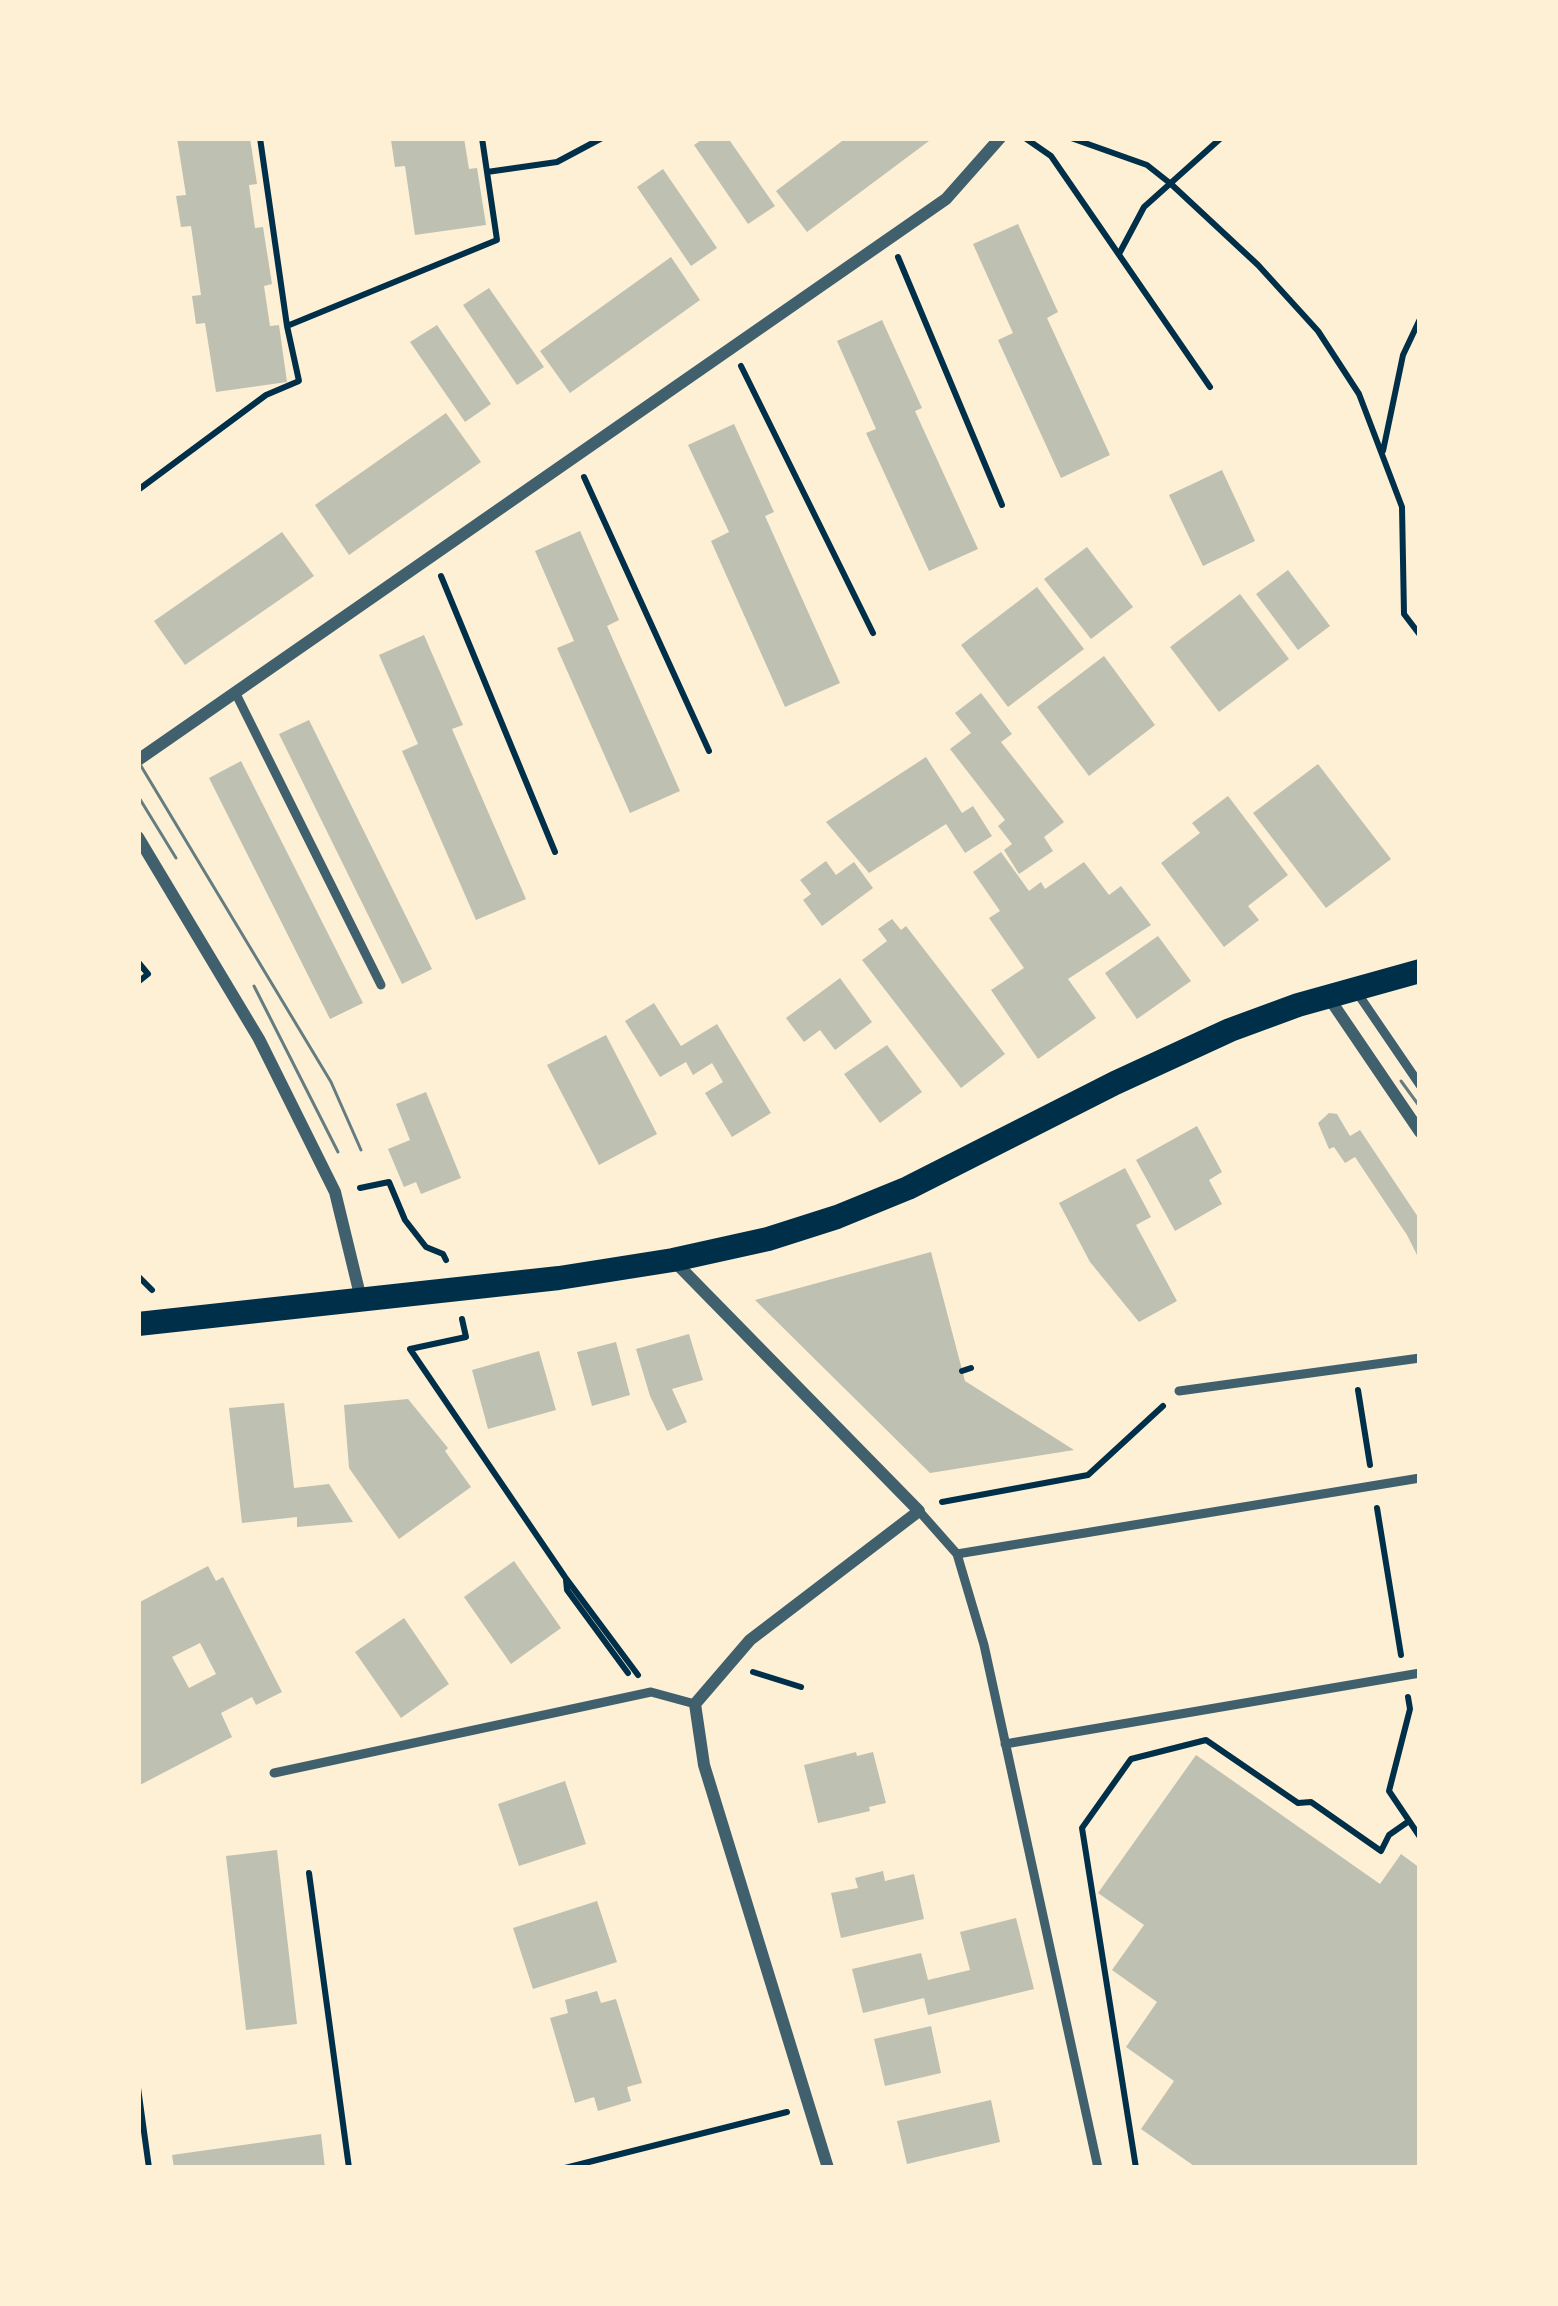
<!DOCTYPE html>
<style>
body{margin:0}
#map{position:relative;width:1558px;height:2306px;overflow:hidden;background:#fdf0d5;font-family:"Alegreya Sans",sans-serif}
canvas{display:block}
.frame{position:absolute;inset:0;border:141px solid #fdf0d5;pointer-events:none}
</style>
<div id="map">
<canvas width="1558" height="2306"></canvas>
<div class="frame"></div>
</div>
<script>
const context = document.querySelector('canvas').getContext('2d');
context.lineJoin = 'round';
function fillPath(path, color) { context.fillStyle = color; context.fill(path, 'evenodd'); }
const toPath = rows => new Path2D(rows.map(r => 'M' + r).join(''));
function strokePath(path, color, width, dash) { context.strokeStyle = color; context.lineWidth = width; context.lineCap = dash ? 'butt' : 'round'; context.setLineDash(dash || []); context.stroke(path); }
fillPath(toPath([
 [177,138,250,138,257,184,249,185,255,228,263,227,272,284,264,286,270,326,279,325,287,382,216,392,205,323,196,324,192,296,201,295,191,226,181,227,176,196,186,195],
 [401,138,464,138,469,169,477,168,486,225,415,235,405,166,395,167,391,140],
 [704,138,728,138,775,206,748,224,694,145],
 [846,138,933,138,807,232,776,191],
 [663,169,717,248,691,266,637,187],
 [1018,224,1058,312,1047,318,1110,455,1061,478,998,340,1013,333,973,244],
 [671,257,700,300,570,393,540,351],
 [489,288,544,367,517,385,463,305],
 [882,320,922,408,915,411,978,549,929,571,866,433,876,429,837,341],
 [437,325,491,404,465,422,410,342],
 [446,413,481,462,349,555,315,505],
 [734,424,774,512,765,516,840,683,785,707,711,541,729,532,688,445],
 [1222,470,1255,541,1203,566,1169,495],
 [580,531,619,620,607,626,680,791,630,813,557,648,574,641,535,551],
 [282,532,314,576,185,665,154,621],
 [1087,547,1133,607,1091,639,1044,579],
 [1288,570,1330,626,1298,650,1256,594],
 [1037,587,1084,649,1008,707,961,645],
 [1240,594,1289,659,1219,712,1170,647],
 [424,635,463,725,452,729,526,899,476,920,402,751,418,744,379,655],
 [1104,656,1155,725,1089,776,1037,707],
 [981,693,1012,734,1001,742,1064,822,1044,837,1053,851,1019,874,1004,850,1012,844,998,826,1005,820,950,749,971,733,955,713],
 [309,720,432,969,402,984,279,734],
 [926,757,962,813,973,806,992,836,965,853,946,824,869,873,826,822],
 [241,761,363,1003,330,1019,209,778],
 [1318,764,1391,859,1326,908,1253,813],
 [1228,796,1288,875,1248,906,1259,920,1224,947,1161,863,1200,833,1192,823],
 [1001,852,1029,891,1041,882,1045,889,1084,862,1109,895,1121,886,1151,925,1068,979,1096,1018,1038,1059,991,990,1024,968,989,918,1000,911,973,872],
 [826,861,836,875,854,862,873,888,822,926,803,900,811,894,800,880],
 [892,919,901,930,906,926,1005,1054,961,1088,862,960,887,941,878,929],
 [1158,936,1191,981,1137,1019,1105,973],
 [840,978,872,1022,835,1050,820,1030,804,1042,786,1018],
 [654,1003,681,1046,717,1024,771,1113,732,1137,705,1093,723,1082,712,1063,693,1075,686,1062,660,1077,625,1021],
 [606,1035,657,1134,599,1165,547,1065],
 [887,1045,922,1092,880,1123,844,1074],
 [426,1092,461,1178,421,1194,416,1182,404,1187,388,1149,410,1140,396,1104],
 [1329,1113,1337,1114,1350,1136,1360,1130,1420,1220,1420,1261,1407,1235,1355,1157,1345,1163,1334,1147,1329,1149,1318,1123],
 [1197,1126,1222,1172,1209,1180,1222,1204,1175,1231,1136,1160],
 [1125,1168,1151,1217,1136,1225,1177,1301,1139,1322,1090,1262,1059,1203],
 [931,1252,965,1381,1074,1450,930,1473,755,1300],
 [689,1334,703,1380,672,1389,687,1422,667,1431,650,1396,636,1349],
 [616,1342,630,1395,592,1406,577,1352],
 [539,1351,556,1410,488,1429,472,1370],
 [408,1399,448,1448,445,1451,471,1487,399,1539,349,1468,344,1405],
 [284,1403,294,1488,329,1484,353,1522,297,1527,297,1517,242,1523,229,1408],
 [514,1561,561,1628,511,1664,464,1597],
 [208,1566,216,1581,223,1577,282,1692,256,1705,252,1697,221,1713,232,1737,138,1786,138,1603],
 [200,1643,216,1674,189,1688,172,1657],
 [404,1618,449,1684,401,1718,355,1652],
 [856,1752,857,1756,873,1752,886,1803,869,1807,870,1811,818,1823,804,1765],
 [1196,1755,1380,1884,1401,1854,1420,1868,1420,2168,1197,2168,1141,2129,1174,2081,1126,2047,1157,2002,1112,1970,1144,1925,1098,1893],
 [565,1781,586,1844,519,1866,498,1804],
 [277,1850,297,2024,246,2030,226,1856],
 [883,1871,885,1881,914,1874,924,1919,841,1938,831,1893,858,1888,855,1878],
 [597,1901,617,1962,533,1989,513,1928],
 [1016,1918,1034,1989,928,2015,924,1998,863,2013,852,1969,921,1953,928,1980,970,1970,960,1932],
 [597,1991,601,2003,616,1999,642,2083,627,2087,631,2101,598,2111,594,2097,575,2103,550,2018,568,2013,565,2000],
 [931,2026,941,2073,885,2086,874,2039],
 [991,2100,1000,2142,907,2164,897,2121],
 [321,2134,325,2168,174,2168,172,2155]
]), '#bec0b2');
strokePath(toPath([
 [1025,138,1051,156,1210,387],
 [1071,138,1147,165,1171,184,1258,265,1318,331,1359,394,1402,507,1404,614,1420,635],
 [487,172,557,162,602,138],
 [1119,254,1144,207,1221,138],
 [898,257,1002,505],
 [287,326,497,240,482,138],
 [741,366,873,633],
 [1383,451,1403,355,1420,319],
 [584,477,709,751],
 [138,490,266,395,299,381,287,326,260,138],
 [441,576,555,852],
 [138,962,148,974,138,982],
 [360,1188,389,1182,405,1220,426,1247,443,1254,446,1260],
 [138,1276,152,1290],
 [462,1319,466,1337,410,1349,565,1577,638,1675],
 [962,1371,971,1368],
 [1358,1390,1370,1465],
 [942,1502,1088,1475,1163,1406],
 [1377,1508,1401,1655],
 [566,1580,567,1590,628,1673],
 [753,1672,801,1687],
 [1408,1697,1410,1709,1389,1791,1420,1837],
 [309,1873,349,2168],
 [138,2088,149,2168],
 [565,2168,787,2112],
 [1136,2168,1082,1828,1131,1759,1206,1740,1298,1803,1311,1802,1381,1851,1389,1835,1409,1821]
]), '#003049', 6);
strokePath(toPath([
 [235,692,381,985],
 [1358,994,1420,1085],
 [1179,1391,1420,1358],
 [919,1511,957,1554,984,1645,1098,2168],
 [957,1554,1420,1478],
 [1005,1744,1420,1673],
 [274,1773,651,1692,695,1704]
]), '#3f606c', 9);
strokePath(toPath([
 [138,760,946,199,1000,138],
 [138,837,259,1039,335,1192,361,1299],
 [1329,998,1420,1132],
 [674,1261,919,1511,750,1640,695,1704,704,1765,828,2168]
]), '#3f606c', 12);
strokePath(toPath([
 [138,1324,559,1278,673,1260,768,1239,837,1217,908,1188,1115,1083,1230,1030,1298,1005,1420,971]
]), '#003049', 24);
strokePath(toPath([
 [138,761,331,1082,361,1150],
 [138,796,176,858],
 [254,986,338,1152],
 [1420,1066,1420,1067],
 [1401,1081,1420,1107]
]), '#657d81', 3);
</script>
